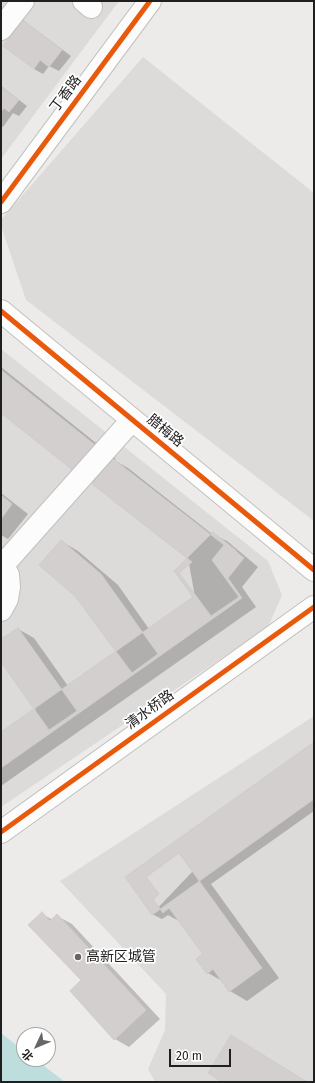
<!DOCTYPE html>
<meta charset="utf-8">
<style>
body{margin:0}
#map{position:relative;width:315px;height:1083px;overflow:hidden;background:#edebe9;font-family:"Fira Sans","Noto Sans SC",sans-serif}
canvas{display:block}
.frame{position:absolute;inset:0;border:2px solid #1f1f1f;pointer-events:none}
.north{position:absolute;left:16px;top:1027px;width:40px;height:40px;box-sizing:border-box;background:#fff;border:1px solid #a5a5a5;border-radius:50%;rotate:226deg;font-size:11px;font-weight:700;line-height:16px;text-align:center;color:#1f1f1f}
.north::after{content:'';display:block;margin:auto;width:14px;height:18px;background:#676666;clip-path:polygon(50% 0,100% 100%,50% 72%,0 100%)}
.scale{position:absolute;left:169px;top:1049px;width:62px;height:18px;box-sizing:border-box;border:2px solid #1f1f1f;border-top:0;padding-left:5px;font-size:12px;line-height:14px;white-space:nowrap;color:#1f1f1f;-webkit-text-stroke:3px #fff;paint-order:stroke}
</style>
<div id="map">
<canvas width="315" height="1083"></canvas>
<div class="frame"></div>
<div class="north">北</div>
<div class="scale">20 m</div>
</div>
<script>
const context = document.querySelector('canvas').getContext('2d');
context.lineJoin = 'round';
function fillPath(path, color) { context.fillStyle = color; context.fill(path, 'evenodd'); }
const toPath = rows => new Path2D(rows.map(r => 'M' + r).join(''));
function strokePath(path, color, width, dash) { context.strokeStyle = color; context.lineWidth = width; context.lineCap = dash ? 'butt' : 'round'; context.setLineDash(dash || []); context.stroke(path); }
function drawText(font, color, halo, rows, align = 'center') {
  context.font = font + ' "Fira Sans","Noto Sans SC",sans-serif'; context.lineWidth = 3.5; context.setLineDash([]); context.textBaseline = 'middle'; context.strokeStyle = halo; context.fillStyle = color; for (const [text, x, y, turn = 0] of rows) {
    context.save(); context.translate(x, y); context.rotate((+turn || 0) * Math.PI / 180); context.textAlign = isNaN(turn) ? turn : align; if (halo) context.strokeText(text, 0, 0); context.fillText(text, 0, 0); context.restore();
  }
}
fillPath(toPath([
 [1,1,119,1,1,159],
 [143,57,314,193,314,521,26,300,1,226,1,220],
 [1,349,268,561,282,595,268,627,1,807],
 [314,716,314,1082,155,1082,148,1069,165,1030,166,994,60,881]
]), '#dcdbda');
fillPath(toPath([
 [1,1033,24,1051,24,1059,35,1059,65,1082,1,1082]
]), '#bedede');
fillPath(toPath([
 [24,21,71,56,59,71,49,66,43,74,34,69],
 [1,86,27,106,19,116,13,113,3,127,1,126],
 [1,367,116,459,114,460,128,468,212,534,227,541,258,567,242,587,256,607,1,786,1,733,36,709,1,660,1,641,18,629,34,638,68,686,117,652,61,541,78,551,118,585,149,629,195,597,188,558,94,483,80,474,1,412],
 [222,539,237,551,236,552,221,540],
 [1,493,28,514,8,539,1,535],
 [314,744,314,811,211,884,279,978,247,1001,230,991,224,982,208,973,204,955,181,922,168,915,162,919,152,914],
 [42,914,53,920,57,916,72,924,160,1019,129,1047,115,1039,83,981]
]), '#0003');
const building = toPath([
 [23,20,62,50,49,67,40,60,34,69,3,46,23,20],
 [1,87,19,100,9,112,4,108,1,112,1,87],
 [1,370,100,449,79,475,1,413,1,370],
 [112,458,224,545,212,560,239,597,211,616,179,573,192,562,92,484,112,458],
 [1,495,12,504,1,519,1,495],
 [213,532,244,558,228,578,242,598,1,768,1,732,193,597,174,571,213,532],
 [61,540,101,574,158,654,132,673,75,596,39,565,61,540],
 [18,628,77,711,49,730,1,662,1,639,18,628],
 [314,742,314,799,152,915,125,877,314,742],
 [179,853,262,968,229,992,213,969,207,974,196,959,203,954,169,908,163,913,153,899,159,894,146,877,179,853],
 [42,912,50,921,57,914,146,1010,114,1040,70,991,81,980,28,925,42,912],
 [231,1035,307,1082,222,1082,208,1073,231,1035]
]);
fillPath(building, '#d2cfce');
strokePath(building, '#d0ccca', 1);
const minor = toPath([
 [84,1,91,7],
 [1,29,23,1],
 [1,202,150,1],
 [1,311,314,570],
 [1,562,8,575,9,587,7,599,1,610],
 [3,565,132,420],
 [1,832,314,607]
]);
strokePath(minor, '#c0c0bf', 24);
strokePath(minor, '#fcfcfc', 22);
strokePath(toPath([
 [1,202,150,1],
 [1,311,314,570],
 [1,832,314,607]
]), '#e8590c', 5);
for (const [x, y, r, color] of [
 [78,957,4,"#676666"]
]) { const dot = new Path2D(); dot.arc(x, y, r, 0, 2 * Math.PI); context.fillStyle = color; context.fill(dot); strokePath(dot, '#fff', 1.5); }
drawText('14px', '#1f1f1f', '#fff', [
 ["丁香路",66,94,-53],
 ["腊梅路",165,431,39],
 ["清水桥路",150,710,-36]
]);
drawText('14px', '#1f1f1f', '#fff', [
 ["高新区城管",86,957]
], 'left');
</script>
